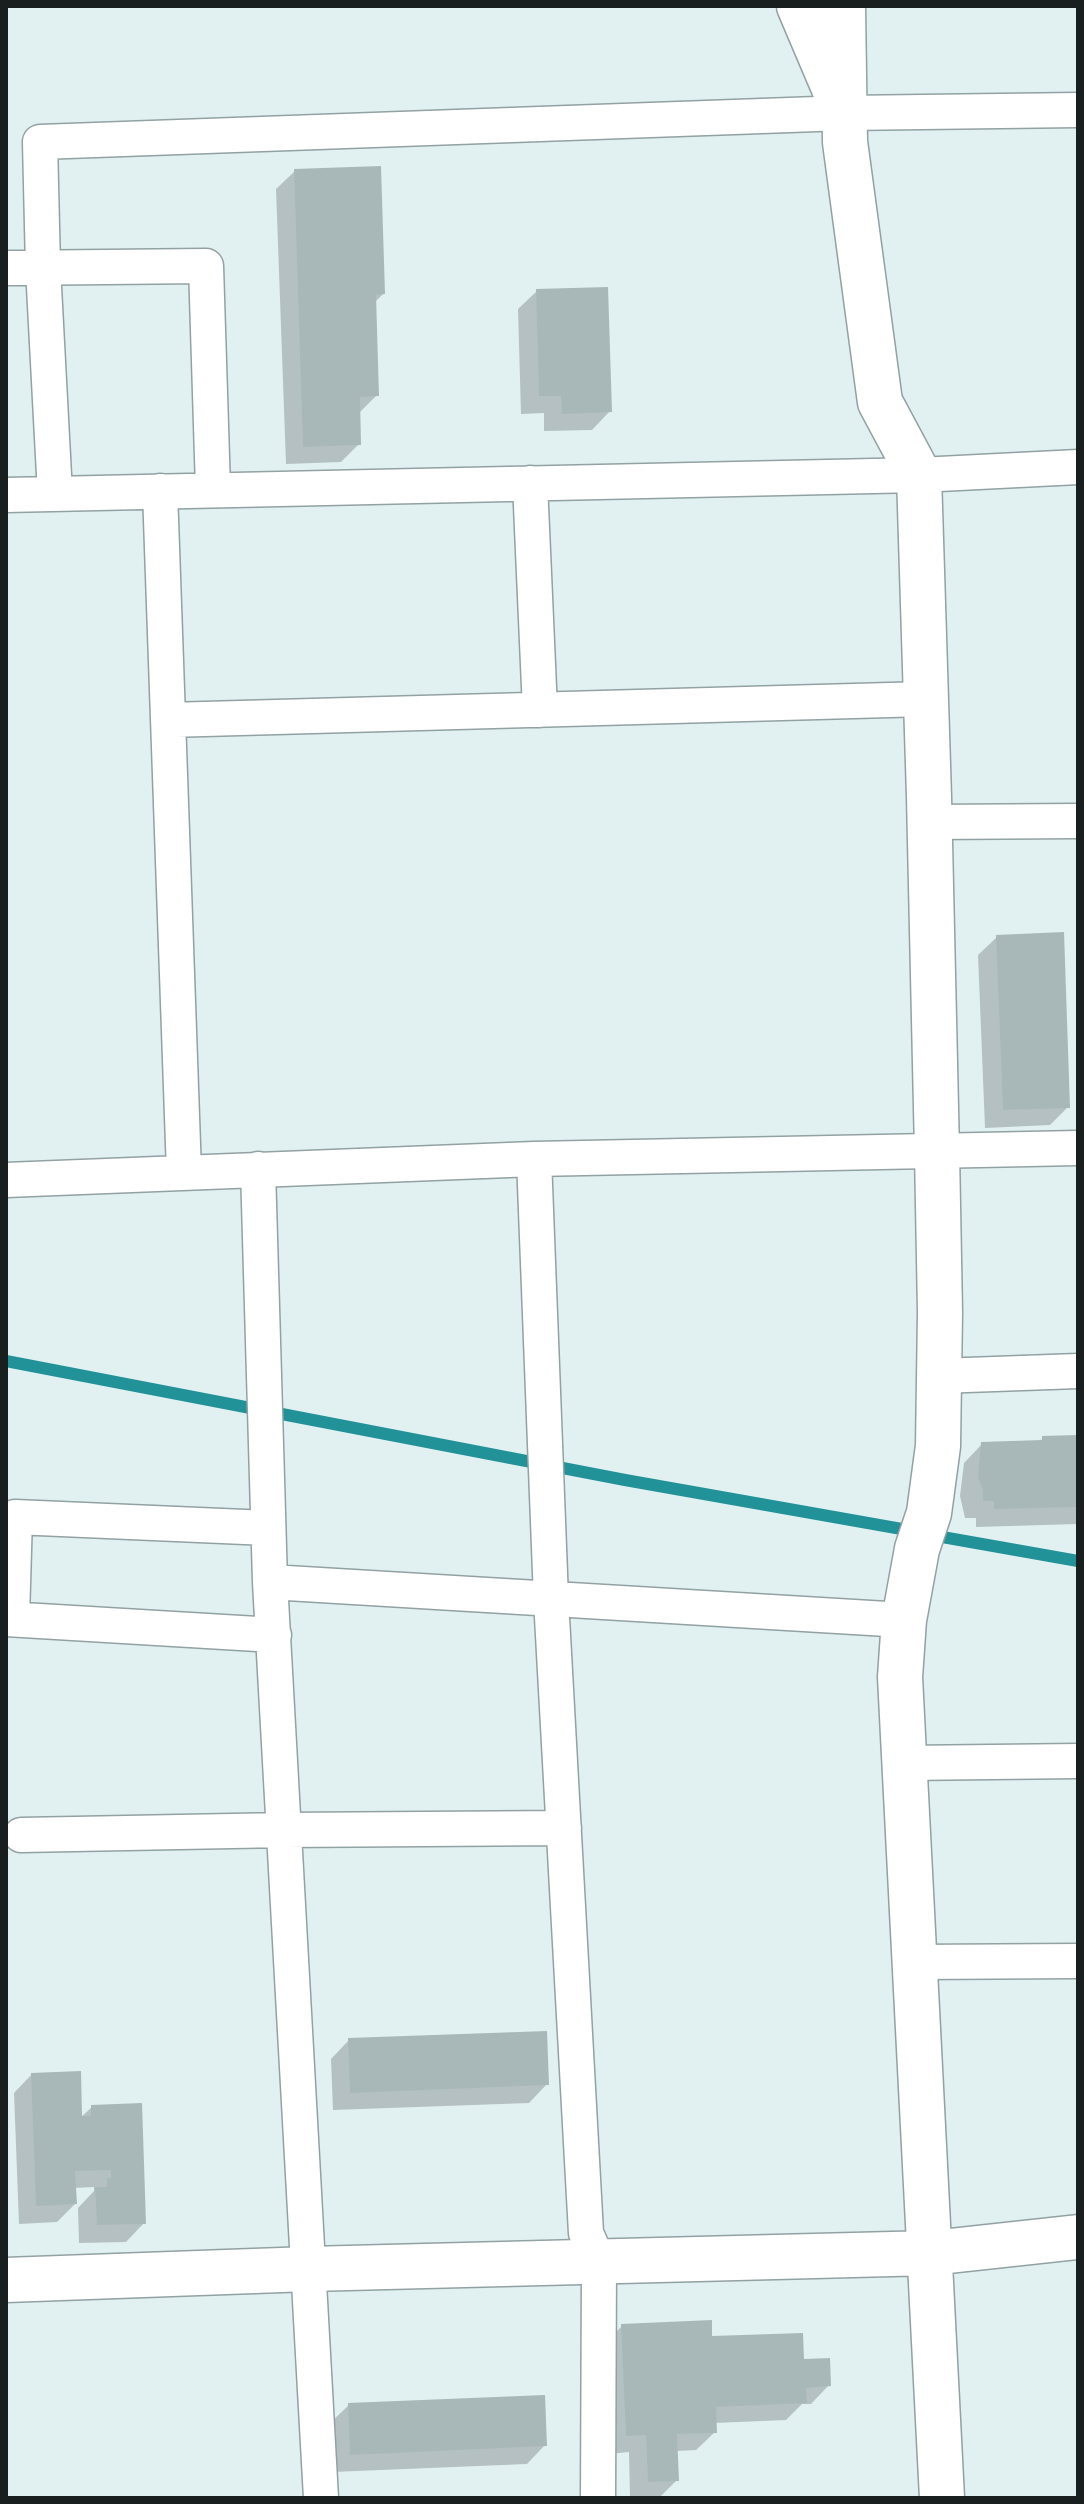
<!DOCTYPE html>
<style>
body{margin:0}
#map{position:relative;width:1084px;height:2504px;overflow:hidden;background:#e1f1f2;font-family:Commissioner,sans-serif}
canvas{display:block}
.frame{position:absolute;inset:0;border:8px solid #191f1f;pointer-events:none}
</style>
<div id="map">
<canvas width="1084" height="2504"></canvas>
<div class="frame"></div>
</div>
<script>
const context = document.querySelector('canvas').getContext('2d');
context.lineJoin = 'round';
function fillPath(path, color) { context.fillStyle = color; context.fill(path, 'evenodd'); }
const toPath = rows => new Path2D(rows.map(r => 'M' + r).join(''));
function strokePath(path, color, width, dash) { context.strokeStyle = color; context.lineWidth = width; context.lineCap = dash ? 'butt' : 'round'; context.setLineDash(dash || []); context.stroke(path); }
fillPath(toPath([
 [295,171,383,294,374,303,377,395,358,414,359,444,341,462,286,464,276,189],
 [537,291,610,411,592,430,544,431,544,413,521,414,518,309],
 [997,937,1068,1107,1050,1125,985,1128,978,955],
 [1078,1437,1078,1524,976,1527,976,1518,965,1518,960,1496,964,1463,982,1444,1038,1443,1043,1438],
 [349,2040,547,2084,529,2103,333,2110,331,2059],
 [32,2074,80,2118,92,2107,144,2223,126,2242,79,2243,78,2208,94,2191,94,2187,74,2188,75,2204,57,2222,19,2224,14,2093],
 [622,2326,710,2338,802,2361,829,2385,811,2404,802,2404,786,2420,714,2423,715,2432,696,2450,676,2451,677,2480,659,2498,630,2498,629,2452,608,2454,604,2344],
 [349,2405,545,2445,527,2464,332,2472,330,2423]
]), '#0003');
strokePath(toPath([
 [6,1361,625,1480,913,1531],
 [931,1535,1078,1561]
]), '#219298', 12);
fillPath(toPath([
 [381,166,385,294,376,295,379,396,360,397,361,445,303,447,294,169],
 [608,287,612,412,562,414,561,396,539,396,536,289],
 [1064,932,1070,1108,1003,1110,996,935],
 [1078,1435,1078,1507,994,1509,994,1501,983,1501,983,1490,978,1477,981,1442,1042,1440,1042,1436],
 [547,2031,549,2085,350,2093,348,2038],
 [81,2071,82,2116,91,2116,91,2105,142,2103,146,2224,97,2225,95,2187,107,2187,107,2178,111,2178,111,2170,75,2171,77,2204,36,2206,31,2073],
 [712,2320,712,2336,803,2333,804,2359,830,2358,831,2386,806,2388,807,2403,716,2407,717,2433,677,2434,679,2481,648,2482,646,2435,626,2436,621,2324],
 [545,2395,547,2446,350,2455,348,2403]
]), '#a8b8b9');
const street = toPath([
 [6,268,206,266,213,489],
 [530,483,540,710],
 [160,491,184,1173],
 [55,494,43,268,40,142,845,113,1078,110],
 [6,495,919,475,1078,467],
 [168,720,926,699],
 [930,822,1078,821],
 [534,1159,551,1599,586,2233,599,2263,598,2498],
 [258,1169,270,1582,321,2498],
 [6,1180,534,1159,1078,1148],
 [939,1376,1078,1371],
 [270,1582,904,1620],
 [12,1618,15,1517,268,1528],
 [6,1619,274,1635],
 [905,1763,1078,1761],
 [21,1835,285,1830,564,1828],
 [915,1962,1078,1961]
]);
const secondary = toPath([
 [799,6,836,93],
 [843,6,845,142,880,402,919,475,929,797,937,1152,940,1312,938,1446,929,1513,917,1549,904,1620,900,1677,942,2498],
 [6,2280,309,2269,931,2253,1078,2237]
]);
strokePath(street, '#92a1a2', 37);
strokePath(secondary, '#92a1a2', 47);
strokePath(street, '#fff', 34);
strokePath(secondary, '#fff', 44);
</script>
